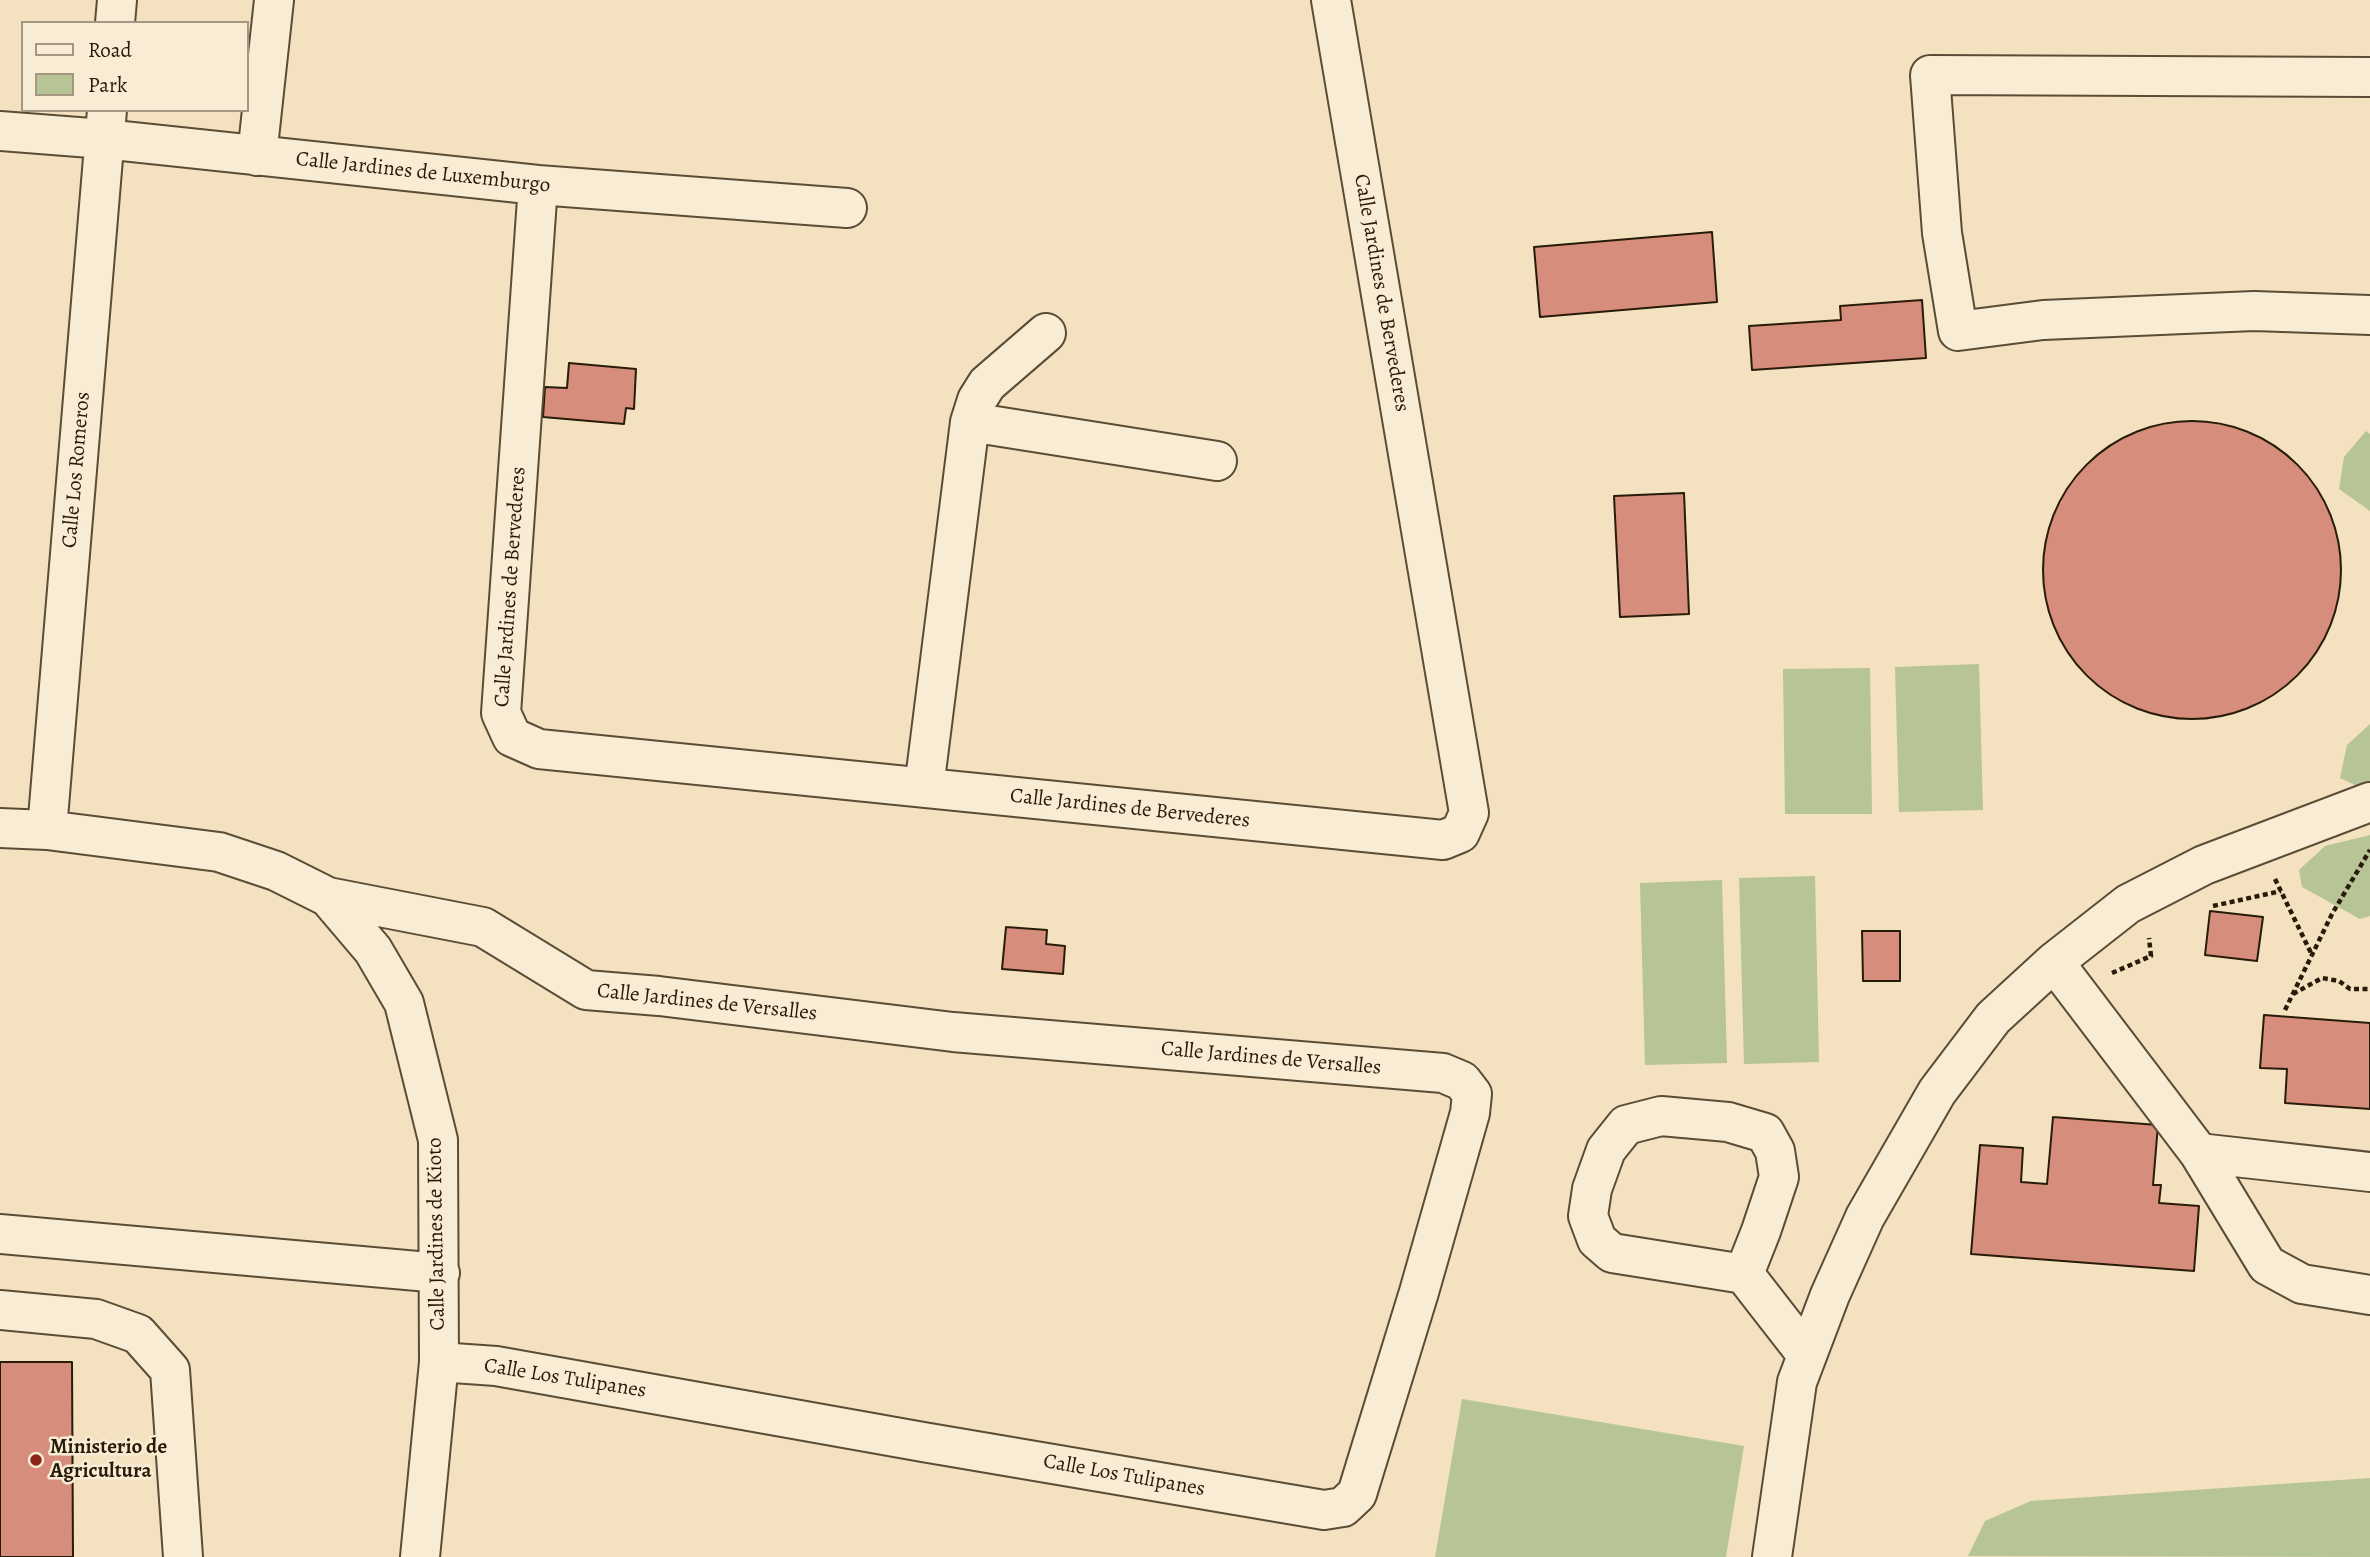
<!DOCTYPE html>
<style>
body{margin:0}
#map{position:relative;width:2370px;height:1557px;overflow:hidden;background:#f4e1bf;font-family:Alegreya,serif}
canvas{display:block}
.legend{position:absolute;left:21px;top:21px;width:228px;height:91px;box-sizing:border-box;background:#f8ecd5;border:2px solid #a49883;margin:0;padding:9px 12px;list-style:none;font-size:21px;color:#271b09}
.legend li{display:flex;align-items:center;gap:14px;height:35px}
.legend b{width:35px;border:2px solid #a49883}
</style>
<div id="map">
<canvas width="2370" height="1557"></canvas>
<ul class="legend">
<li><b style="height:9px;background:#f8ecd5"></b>Road</li>
<li><b style="height:19px;background:#b7c495"></b>Park</li>
</ul>
</div>
<script>
const context = document.querySelector('canvas').getContext('2d');
context.lineJoin = 'round';
function fillPath(path, color) { context.fillStyle = color; context.fill(path, 'evenodd'); }
const toPath = rows => new Path2D(rows.map(r => 'M' + r).join(''));
function strokePath(path, color, width, dash) { context.strokeStyle = color; context.lineWidth = width; context.lineCap = dash ? 'butt' : 'round'; context.setLineDash(dash || []); context.stroke(path); }
function drawText(font, color, halo, rows, align = 'center') {
  context.font = font + ' Alegreya,serif'; context.lineWidth = 5; context.setLineDash([]); context.textBaseline = 'middle'; context.strokeStyle = halo; context.fillStyle = color; for (const [text, x, y, turn = 0] of rows) {
    context.save(); context.translate(x, y); context.rotate((+turn || 0) * Math.PI / 180); context.textAlign = isNaN(turn) ? turn : align; if (halo) context.strokeText(text, 0, 0); context.fillText(text, 0, 0); context.restore();
  }
}
fillPath(toPath([
 [2366,431,2370,434,2370,511,2339,489,2344,457],
 [1979,664,1983,810,1899,812,1895,667],
 [1870,668,1872,814,1785,814,1783,669],
 [2370,724,2370,792,2340,778,2347,745],
 [2370,835,2370,916,2360,919,2302,887,2299,870,2325,846],
 [1815,876,1819,1062,1744,1064,1739,878],
 [1722,880,1727,1063,1645,1065,1640,883],
 [1462,1399,1744,1446,1726,1557,1435,1557],
 [2370,1478,2370,1557,1968,1556,1985,1521,2031,1501]
]), '#b7c495');
const building = toPath([
 [1712,232,1717,302,1540,317,1534,247,1712,232],
 [1922,300,1926,358,1752,370,1749,326,1841,320,1840,306,1922,300],
 [569,363,636,369,634,409,626,408,624,424,543,417,545,387,567,388,569,363],
 '2043 570a149 149 0 1 1 298 0a149 149 0 1 1-298 0Z',
 [1684,493,1689,614,1620,617,1614,496,1684,493],
 [2210,911,2263,917,2257,961,2205,955,2210,911],
 [1006,927,1047,930,1046,944,1065,946,1063,974,1002,969,1006,927],
 [1862,931,1900,931,1900,981,1863,981,1862,931],
 [2264,1015,2370,1023,2370,1109,2285,1103,2287,1069,2260,1068,2264,1015],
 [2053,1117,2158,1125,2153,1185,2161,1185,2159,1203,2199,1206,2194,1271,1971,1254,1980,1145,2023,1148,2021,1182,2047,1184,2053,1117],
 [0,1362,72,1362,73,1557,0,1557,0,1362]
]);
fillPath(building, '#d68d7b');
strokePath(building, '#271b09', 2);
const minor = toPath([
 [115,23,117,0],
 [2370,77,1930,75,1942,233,1958,331,2043,320,2254,311,2370,315],
 [0,131,104,139,538,185,847,208],
 [257,156,274,0],
 [538,185,501,713,512,737,539,749,1443,840,1460,833,1469,813,1331,0],
 [970,422,1217,461],
 [924,788,970,422,977,400,987,384,1046,333],
 [0,828,47,830,219,852,276,871,328,897,483,927,586,990,659,996,953,1032,1443,1073,1462,1081,1472,1094,1470,1113,1419,1292,1357,1494,1343,1507,1324,1510,923,1442,496,1366,439,1362],
 [47,830,107,110],
 [328,897,373,950,404,1003,438,1140,439,1362,420,1557],
 [2054,962,2199,1153,2267,1265,2302,1284,2370,1295],
 [2199,1153,2370,1172],
 [0,1234,440,1273],
 [1744,1274,1761,1231,1779,1177,1775,1151,1765,1133,1728,1122,1661,1116,1626,1125,1606,1150,1592,1189,1588,1216,1597,1240,1612,1253,1744,1274,1807,1355],
 [0,1310,96,1319,138,1334,170,1370,183,1557],
 [1772,1557,1797,1382,1830,1295,1865,1217,1937,1092,1993,1018,2054,962,2128,904,2204,865,2370,802]
]);
strokePath(minor, '#5a4c36', 42);
strokePath(toPath([
 [2275,879,2311,953],
 [2213,906,2281,891],
 [2112,973,2151,956,2149,938],
 [2293,994,2322,978,2339,981,2350,989,2370,989],
 [2285,1010,2332,914,2370,850]
]), '#271b09', 4.5, [5, 3.5]);
strokePath(minor, '#f8ecd5', 38);
for (const [x, y, r, color] of [
 [36,1460,7,"#8f2418"]
]) { const dot = new Path2D(); dot.arc(x, y, r, 0, 2 * Math.PI); context.fillStyle = color; context.fill(dot); strokePath(dot, '#f8ecd5', 2.5); }
drawText('21px', '#271b09', '#f8ecd5', [
 ["Calle Jardines de Luxemburgo",423,173,6],
 ["Calle Jardines de Bervederes",1381,293,80],
 ["Calle Los Romeros",77,470,-85],
 ["Calle Jardines de Bervederes",511,587,-86],
 ["Calle Jardines de Bervederes",1130,809,6],
 ["Calle Jardines de Versalles",707,1003,6],
 ["Calle Jardines de Versalles",1271,1059,5],
 ["Calle Jardines de Kioto",437,1234,-91],
 ["Calle Los Tulipanes",565,1379,9],
 ["Calle Los Tulipanes",1124,1476,10]
]);
drawText('bold 21px', '#271b09', '#f8ecd5', [
 ["Ministerio de",50,1448],
 ["Agricultura",50,1472]
], 'left');
</script>
